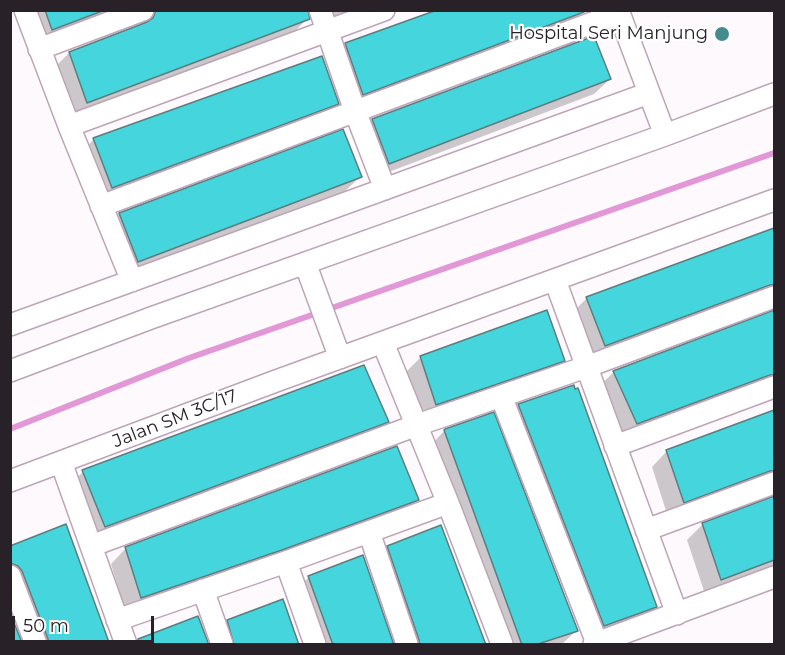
<!DOCTYPE html>
<style>
body{margin:0}
#map{position:relative;width:785px;height:655px;overflow:hidden;background:#fef9fd;font-family:Montserrat,sans-serif}
canvas{display:block}
.frame{position:absolute;inset:0;border:12px solid #292128;pointer-events:none}
.scale{position:absolute;left:12px;top:616px;width:142px;height:27px;box-sizing:border-box;border:3px solid #292128;border-top:0;padding-left:8px;font-size:18px;line-height:21px;white-space:nowrap;color:#292128;-webkit-text-stroke:4px #fff;paint-order:stroke}
</style>
<div id="map">
<canvas width="785" height="655"></canvas>
<div class="frame"></div>
<div class="scale">50 m</div>
</div>
<script>
const context = document.querySelector('canvas').getContext('2d');
context.lineJoin = 'round';
function fillPath(path, color) { context.fillStyle = color; context.fill(path, 'evenodd'); }
const toPath = rows => new Path2D(rows.map(r => 'M' + r).join(''));
function strokePath(path, color, width, dash) { context.strokeStyle = color; context.lineWidth = width; context.lineCap = dash ? 'butt' : 'round'; context.setLineDash(dash || []); context.stroke(path); }
function drawText(font, color, halo, rows, align = 'center') {
  context.font = font + ' Montserrat,sans-serif'; context.lineWidth = 4.5; context.setLineDash([]); context.textBaseline = 'middle'; context.strokeStyle = halo; context.fillStyle = color; for (const [text, x, y, turn = 0] of rows) {
    context.save(); context.translate(x, y); context.rotate((+turn || 0) * Math.PI / 180); context.textAlign = isNaN(turn) ? turn : align; if (halo) context.strokeText(text, 0, 0); context.fillText(text, 0, 0); context.restore();
  }
}
fillPath(toPath([
 [24,10,368,10,319,29,312,15,307,13,308,18,292,34,72,117,54,68,69,53,140,26,140,21,37,45],
 [583,12,567,27,347,109,330,60,346,45],
 [610,79,594,94,373,178,357,136,372,120],
 [337,103,322,119,96,203,79,155,94,139],
 [342,131,360,177,344,192,122,276,104,230,119,214],
 [774,229,774,384,621,439,598,387,614,372,771,313,771,308,590,361,571,314,587,298],
 [421,357,563,360,548,376,421,419,405,373],
 [363,367,387,422,371,437,89,542,67,487,83,472],
 [519,405,655,607,640,622,589,641,503,421],
 [774,412,774,569,705,594,687,540,703,524,771,499,771,494,668,517,652,467,667,451],
 [445,430,577,630,562,644,501,644,430,446],
 [417,499,401,515,126,613,111,564,126,548],
 [10,547,108,644,29,644,10,597],
 [388,547,484,644,400,644,372,563],
 [309,577,392,644,312,644,293,593],
 [228,621,298,644,215,644,212,637]
]), '#0003');
strokePath(toPath([
 [10,429,189,358,774,153]
]), '#e297d6', 6);
const building = toPath([
 [45,10,105,10,52,30,45,10],
 [156,10,308,10,310,19,87,103,69,52,147,22,153,18,156,10],
 [437,10,584,10,584,12,363,95,345,43,437,10],
 [594,36,611,79,389,164,372,119,594,36],
 [322,56,339,104,112,188,93,138,322,56],
 [343,129,362,177,138,262,119,213,343,129],
 [774,228,774,285,770,285,605,346,586,297,774,228],
 [547,310,565,361,436,405,420,356,547,310],
 [774,310,774,375,770,375,637,424,613,371,774,310],
 [364,365,389,422,105,527,82,470,364,365],
 [574,385,575,389,578,388,657,607,604,626,518,404,574,385],
 [774,410,774,471,770,471,684,503,666,450,774,410],
 [494,412,578,631,535,645,522,645,444,430,445,429,494,412],
 [397,446,419,500,282,550,141,598,125,547,397,446],
 [774,496,774,560,721,580,702,523,774,496],
 [66,524,110,645,49,645,48,639,22,571,18,566,10,563,10,546,66,524],
 [441,525,486,645,419,645,419,640,387,546,441,525],
 [363,555,394,645,333,645,308,576,363,555],
 [283,599,299,645,234,645,227,620,283,599],
 [10,613,23,645,10,645,10,613],
 [198,616,209,645,138,645,138,639,198,616]
]);
fillPath(building, '#44d6dc');
strokePath(building, '#5d7d7f', 1.5);
const minor = toPath([
 [25,10,69,126],
 [320,10,355,111,385,189],
 [618,10,665,135],
 [39,49,143,10],
 [101,206,619,13],
 [305,263,340,358],
 [555,280,677,614],
 [132,281,69,126,384,10],
 [10,325,649,93],
 [383,343,448,503,502,644],
 [10,371,151,318,665,135,774,94],
 [501,396,597,643],
 [615,446,774,387],
 [61,462,126,644],
 [10,481,276,381,774,200],
 [646,530,774,483],
 [369,532,407,644],
 [91,546,417,425,586,367,774,297],
 [286,562,315,644],
 [10,576,36,644],
 [203,590,222,644],
 [117,620,286,562,448,503],
 [594,644,774,577]
]);
strokePath(minor, '#bda5b8', 24);
strokePath(minor, '#fff', 21);
for (const [x, y, r, color] of [
 [722,34,8,"#448c8f"]
]) { const dot = new Path2D(); dot.arc(x, y, r, 0, 2 * Math.PI); context.fillStyle = color; context.fill(dot); strokePath(dot, '#fff', 2); }
drawText('18px', '#292128', '#fff', [
 ["Hospital Seri Manjung",708,34]
], 'right');
drawText('18px', '#292128', '#fff', [
 ["Jalan SM 3C/17",175,419,-21]
]);
</script>
